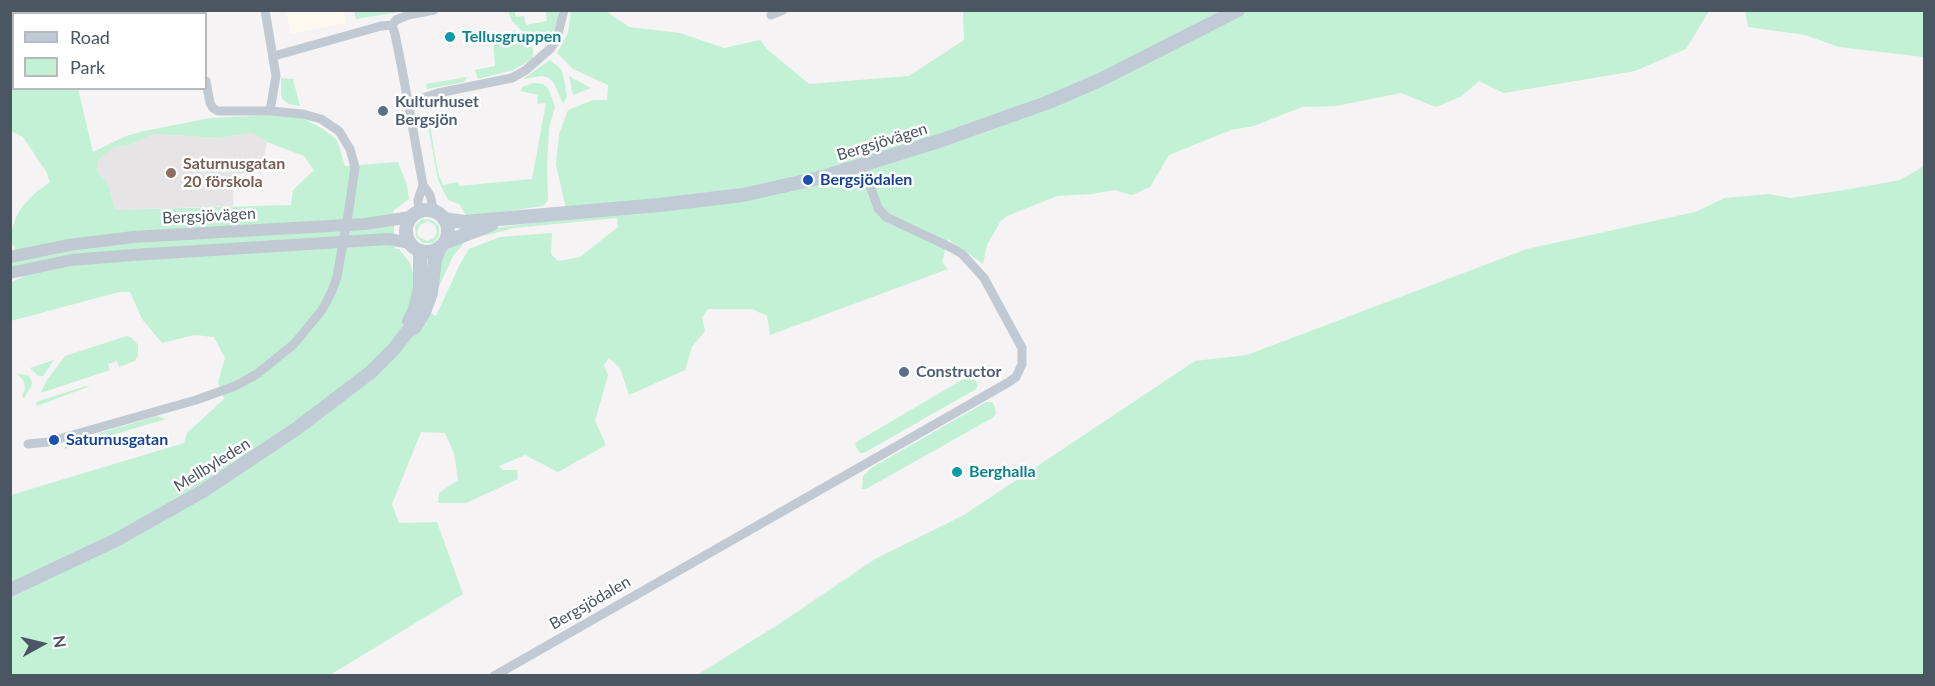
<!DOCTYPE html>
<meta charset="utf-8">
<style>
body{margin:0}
#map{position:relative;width:1935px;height:686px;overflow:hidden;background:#f5f3f3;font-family:Lato,sans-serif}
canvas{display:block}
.frame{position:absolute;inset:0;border:12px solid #4a5661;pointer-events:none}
.legend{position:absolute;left:12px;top:12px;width:195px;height:78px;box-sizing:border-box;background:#fff;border:2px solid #b7bbc0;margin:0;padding:8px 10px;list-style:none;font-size:18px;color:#4a5661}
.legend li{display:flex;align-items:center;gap:12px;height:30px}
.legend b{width:30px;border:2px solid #b7bbc0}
.north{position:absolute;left:12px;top:614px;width:60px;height:60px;-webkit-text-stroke:4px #fff;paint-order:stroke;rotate:82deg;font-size:16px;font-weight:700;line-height:24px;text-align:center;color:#4a5661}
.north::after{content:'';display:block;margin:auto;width:21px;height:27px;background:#4a5661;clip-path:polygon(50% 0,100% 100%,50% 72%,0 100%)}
</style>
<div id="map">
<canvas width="1935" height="686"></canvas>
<div class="frame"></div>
<ul class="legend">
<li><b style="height:8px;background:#c1cbd6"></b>Road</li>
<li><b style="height:16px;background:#c3f1d5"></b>Park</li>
</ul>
<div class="north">N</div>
</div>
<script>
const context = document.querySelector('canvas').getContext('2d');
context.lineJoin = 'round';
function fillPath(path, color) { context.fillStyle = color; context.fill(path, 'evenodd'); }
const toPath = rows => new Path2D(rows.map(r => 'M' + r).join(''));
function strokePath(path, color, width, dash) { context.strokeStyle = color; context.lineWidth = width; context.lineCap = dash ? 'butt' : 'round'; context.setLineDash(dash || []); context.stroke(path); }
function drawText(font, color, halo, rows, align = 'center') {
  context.font = font + ' Lato,sans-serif'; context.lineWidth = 5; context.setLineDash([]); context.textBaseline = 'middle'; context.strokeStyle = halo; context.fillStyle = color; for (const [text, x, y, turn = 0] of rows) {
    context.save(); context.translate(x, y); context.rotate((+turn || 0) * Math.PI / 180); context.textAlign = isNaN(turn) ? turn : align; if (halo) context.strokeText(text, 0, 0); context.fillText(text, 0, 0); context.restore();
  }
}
fillPath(toPath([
 [286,11,344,11,346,23,291,34]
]), '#fdf9ef');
fillPath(toPath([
 [252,133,267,142,264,157,251,172,234,175,233,206,115,210,108,184,97,171,97,161,114,147,127,146,154,134,218,138]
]), '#e6e4e5');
fillPath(toPath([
 [19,11,56,11,59,13,14,14,14,88,78,89,93,152,126,136,144,131,210,118,274,115,301,117,323,129,337,140,345,166,398,162,407,185,409,199,393,211,395,249,399,249,410,263,415,279,424,258,431,258,421,308,436,316,460,264,469,249,500,237,552,233,551,254,558,261,580,257,618,227,617,218,514,228,472,239,497,228,536,222,566,208,556,165,559,134,568,110,593,100,607,100,608,85,573,69,557,53,568,33,571,11,606,11,629,27,680,33,724,48,760,40,767,49,809,84,909,76,964,40,963,11,1709,11,1686,49,1635,71,1504,93,1479,81,1462,96,1436,107,1401,93,1336,106,1302,107,1254,126,1231,130,1169,155,1150,187,1132,195,1114,190,1092,194,1057,196,1007,216,1000,222,987,245,983,264,948,239,942,262,948,269,770,335,767,316,752,309,708,309,702,318,705,331,692,347,685,370,629,395,620,368,609,358,604,365,608,375,595,421,606,445,558,472,525,455,499,466,503,470,517,470,518,479,466,503,438,503,439,493,458,480,454,453,445,433,421,432,392,504,399,523,437,522,463,594,330,675,11,675,11,495,184,443,187,433,224,399,218,382,225,358,214,337,194,335,162,343,142,319,130,292,119,292,11,321,11,282,23,277,20,266,11,268,11,262,18,260,14,246,11,243,11,232,16,217,22,207,35,193,50,182,47,173,23,137,11,131,11,13],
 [252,133,267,142,304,156,314,170,293,190,291,205,115,210,108,184,97,171,97,161,114,147,127,146,154,134,218,138],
 [405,11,356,19,354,11,405,10],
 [508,11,514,11,516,17,524,16,526,25,547,21,546,12,558,11,556,25,549,41,536,41,524,33,512,21],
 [1745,11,1924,11,1924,57,1839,47,1805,35,1748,27],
 [514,30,533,48,533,59,513,70,478,79,475,70,495,66,493,39,509,35],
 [550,60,561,69,564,79,567,97,563,104,554,83,549,78,542,76,523,79],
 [569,76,574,79,591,88,573,95],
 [467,77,464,82,427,89,426,84],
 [281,78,293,79,300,106,289,104,283,100,281,95],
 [534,83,543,84,548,88,555,107,549,128,547,166,548,200,543,206,467,217,459,204,448,200,438,180,428,126,427,108,438,173,443,185,458,182,459,186,532,179,546,103,537,104,538,95,521,91,522,87],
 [1924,166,1924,675,697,675,779,624,875,559,964,515,1195,361,1247,355,1527,249,1695,212,1725,198,1769,194,1790,198,1845,190,1900,180],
 [422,219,432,220,439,226,439,236,433,243,423,243,416,237,415,226],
 [428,221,435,225,437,232,434,238,427,241,419,237,417,232,420,225],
 [464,238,465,242,453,256,432,302,443,253],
 [127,336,132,338,138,345,138,355,135,361,119,367,117,361,108,364,110,370,44,392,41,392,47,380,65,356],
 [54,360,43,376,38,376,30,368],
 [17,373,29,376,32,382,31,387,24,398,22,397,25,389,24,382],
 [972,374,978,385,976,389,864,453,860,453,856,447,855,444,858,441],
 [86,386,90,386,37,406,36,402],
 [986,402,992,402,995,407,996,414,992,418,866,489,862,489,863,476,873,467],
 [157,416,166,419,65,449,65,444,69,441,76,440]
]), '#c3f1d5');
strokePath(toPath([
 [193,10,193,14],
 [265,10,276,76,270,111],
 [771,15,783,10],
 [392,25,395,34,402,69,423,185,430,195,434,212],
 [274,56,381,26,392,25,396,20,408,15,434,10],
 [206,81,210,103,213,108,218,111,270,111,303,114,321,119,339,131,350,149,355,167,349,209],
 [408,103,438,93,512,78,526,70,551,48,557,38,564,10],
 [419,212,418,200,423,185],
 [28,444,48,442,196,400,235,386,257,374,294,344,322,310,332,291,337,277],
 [494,676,1009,382,1016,377,1022,364,1022,348,984,278,962,254,952,248,886,217,878,208,863,166]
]), '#c1cad2', 9);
strokePath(toPath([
 [10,257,69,245,133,237,365,224,411,217],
 [10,273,71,260,133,255,389,239,410,243]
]), '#c1cad2', 12);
strokePath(toPath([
 '406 231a21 21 0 1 1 42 0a21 21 0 1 1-42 0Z',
 [444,219,464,222,659,205,743,195,823,177,939,141,1049,102,1100,80,1238,10],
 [444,243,492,224],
 [409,321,414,312,420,288,420,251],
 [10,590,116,540,203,491,296,429,371,372,394,349,407,332,415,327,424,312,431,293,435,260,440,247]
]), '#c1cbd6', 14);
strokePath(toPath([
 [337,277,349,209]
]), '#c1cad2', 9);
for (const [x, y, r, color] of [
 [450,37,6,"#0f9aa8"],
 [383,111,6,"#5c6f8a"],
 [171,173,6,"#8d6e63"],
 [808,180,6,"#1a4fb4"],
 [904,372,6,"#5c6f8a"],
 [54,440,6,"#1a4fb4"],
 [957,472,6,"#0f9aa8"]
]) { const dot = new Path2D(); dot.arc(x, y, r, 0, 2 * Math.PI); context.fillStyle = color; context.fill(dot); strokePath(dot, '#fff', 2); }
drawText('bold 16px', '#0d838f', '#fff', [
 ["Tellusgruppen",462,37],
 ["Berghalla",969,472]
], 'left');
drawText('bold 16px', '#4e5e75', '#fff', [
 ["Kulturhuset",395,102],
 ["Bergsjön",395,120],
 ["Constructor",916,372]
], 'left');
drawText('16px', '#4a5661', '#fff', [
 ["Bergsjövägen",882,142,-17],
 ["Bergsjövägen",209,216,-3],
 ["Mellbyleden",212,465,-32],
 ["Bergsjödalen",590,603,-30]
]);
drawText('bold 16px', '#785e54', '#fff', [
 ["Saturnusgatan",183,164],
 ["20 förskola",183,182]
], 'left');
drawText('bold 16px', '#164399', '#fff', [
 ["Bergsjödalen",820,180],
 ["Saturnusgatan",66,440]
], 'left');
</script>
